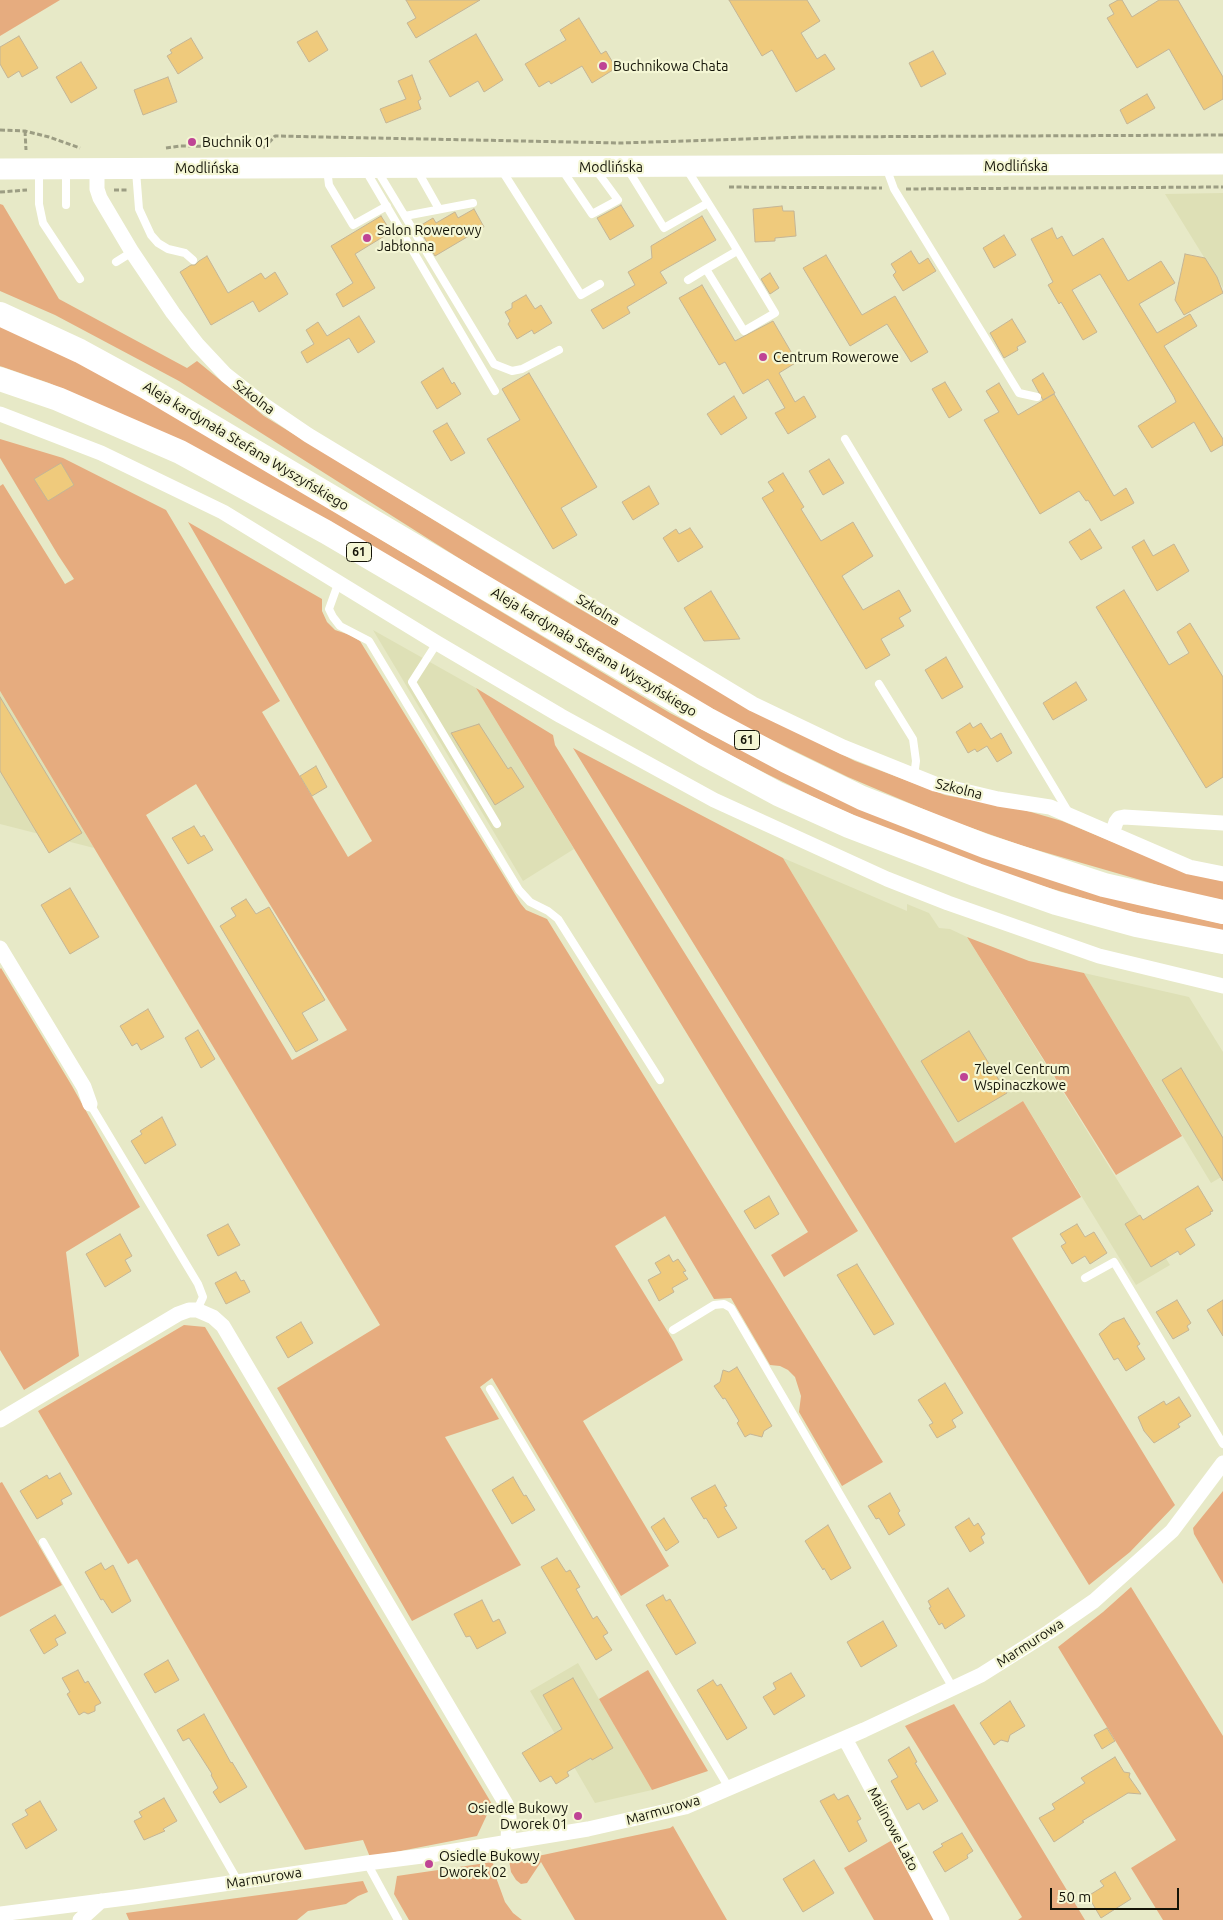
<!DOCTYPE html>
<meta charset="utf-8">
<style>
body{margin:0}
#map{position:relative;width:1223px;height:1920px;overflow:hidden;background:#e7e9c7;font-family:Ubuntu,sans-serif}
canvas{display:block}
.scale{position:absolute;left:1050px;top:1888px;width:129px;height:22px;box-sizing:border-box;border:2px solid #141408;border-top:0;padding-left:6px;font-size:15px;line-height:18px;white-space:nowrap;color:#141408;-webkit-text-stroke:4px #f4f6d4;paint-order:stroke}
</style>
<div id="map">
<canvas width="1223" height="1920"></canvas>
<div class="scale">50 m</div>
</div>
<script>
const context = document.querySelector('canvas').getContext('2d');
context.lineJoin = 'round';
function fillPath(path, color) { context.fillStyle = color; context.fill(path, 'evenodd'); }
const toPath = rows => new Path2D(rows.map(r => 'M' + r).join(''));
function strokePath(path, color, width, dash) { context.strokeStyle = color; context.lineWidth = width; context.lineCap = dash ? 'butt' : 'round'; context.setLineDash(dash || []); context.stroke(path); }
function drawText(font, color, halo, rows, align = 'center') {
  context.font = font + ' Ubuntu,sans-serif'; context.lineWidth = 4.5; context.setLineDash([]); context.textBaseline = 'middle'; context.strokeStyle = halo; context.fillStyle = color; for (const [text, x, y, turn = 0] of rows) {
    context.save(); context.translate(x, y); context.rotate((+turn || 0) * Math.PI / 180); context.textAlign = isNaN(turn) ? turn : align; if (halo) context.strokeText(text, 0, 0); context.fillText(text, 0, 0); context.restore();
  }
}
fillPath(toPath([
 [1223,193,1223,288,1165,194],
 [373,630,476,688,574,849,523,881],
 [0,691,94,848,0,824],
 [783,858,907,911,907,904,929,913,939,928,950,929,967,937,1170,1265,1136,1285,1023,1101,955,1143],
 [1084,973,1189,997,1223,1052,1223,1176,1211,1183],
 [578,1663,652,1790,595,1803,530,1691]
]), '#dee0b6');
fillPath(toPath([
 [0,0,60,0,0,36],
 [0,204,3,205,59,299,187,368,197,361,264,416,566,601,748,707,855,761,945,795,1024,810,1062,821,1190,874,1223,881,1223,900,1182,892,1023,846,949,820,848,777,737,723,555,619,179,381,55,315,0,291],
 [0,326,64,355,165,409,260,465,370,533,670,713,772,766,1123,901,1223,924,1223,933,1120,909,1029,882,897,834,826,803,767,774,664,721,150,428,49,383,0,366],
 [0,439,63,458,166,510,280,701,262,712,348,857,372,841,188,522,322,599,322,611,327,622,335,630,350,635,360,641,521,904,526,910,547,919,883,1462,842,1486,799,1412,801,1396,795,1377,788,1370,780,1366,770,1365,731,1298,714,1299,665,1216,615,1246,674,1342,683,1360,583,1421,669,1566,621,1596,492,1378,480,1387,499,1419,445,1437,521,1565,412,1621,277,1388,380,1325,0,691,0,486,3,484,65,584,74,579,58,555,0,458],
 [196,784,347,1030,292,1060,146,815],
 [476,688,553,735,555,745,858,1231,784,1277,771,1255,808,1232],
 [573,748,783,858,955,1143,1023,1101,1081,1197,1012,1238,1175,1505,1130,1552,1089,1585],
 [967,937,1029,961,1084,973,1182,1136,1116,1175],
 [1,968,72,1086,140,1207,66,1252,79,1356,24,1390,0,1350,0,969],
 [184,1325,205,1327,492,1804,477,1836,370,1857,363,1840,305,1850,137,1559,128,1564,38,1411],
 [2,1482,62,1585,0,1617,0,1483],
 [1223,1491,1223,1584,1194,1534,1193,1528],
 [1131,1587,1223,1736,1223,1920,1163,1920,1131,1868,1176,1840,1058,1647,1103,1612],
 [648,1670,708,1771,652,1790,599,1699],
 [954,1704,1085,1920,1018,1920,1022,1917,905,1726],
 [673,1826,727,1920,575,1920,541,1862,527,1883,521,1884,516,1880,511,1872,509,1860,538,1856,670,1828],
 [894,1839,936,1920,874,1920,844,1868],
 [493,1862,494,1872,505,1902,513,1913,522,1920,409,1920,394,1894,397,1876],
 [363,1881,368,1892,358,1896,346,1904,308,1911,297,1920,129,1920,126,1913]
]), '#e6ac7f');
const building = toPath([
 [406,0,480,0,416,38,407,23,416,18,406,0],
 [729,0,807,0,820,21,801,33,817,59,825,54,835,69,796,92,772,50,762,56,729,0],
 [1118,0,1122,0,1132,17,1159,0,1178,0,1223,77,1223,99,1204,110,1169,49,1137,68,1107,18,1114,14,1109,5,1118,0],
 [579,18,601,54,606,51,616,68,592,83,582,66,551,84,549,81,539,87,525,64,566,40,560,30,579,18],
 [317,31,328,50,309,62,297,42,317,31],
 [476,34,503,80,484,92,478,81,450,97,429,61,476,34],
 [19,36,38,68,22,77,19,71,8,78,0,64,0,47,19,36],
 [191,38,203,58,178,74,167,56,172,53,170,50,191,38],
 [933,51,946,74,921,87,909,63,933,51],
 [81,62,97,88,71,103,56,77,81,62],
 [412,75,421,99,418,101,421,109,386,123,380,109,406,99,398,81,412,75],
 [168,77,177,102,143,115,134,90,168,77],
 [1147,94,1155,108,1127,124,1120,110,1147,94],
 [621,205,634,226,610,240,597,218,621,205],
 [782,206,783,211,794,211,796,236,775,238,775,241,755,242,753,209,782,206],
 [474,209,484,227,435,256,418,227,433,218,436,223,455,212,458,218,474,209],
 [381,216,391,232,355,254,375,288,343,307,336,294,353,283,331,246,381,216],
 [702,216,716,240,660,272,667,283,627,307,630,313,603,329,591,310,635,285,628,272,652,258,651,246,702,216],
 [1052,228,1057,239,1062,236,1073,256,1103,238,1128,281,1161,261,1175,283,1139,304,1157,333,1190,314,1197,326,1164,346,1223,439,1223,445,1211,452,1194,422,1152,448,1138,426,1176,402,1174,397,1100,274,1072,290,1097,332,1083,340,1061,302,1059,304,1048,285,1053,282,1031,239,1052,228],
 [1004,235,1016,255,994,268,983,248,1004,235],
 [911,251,919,264,928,258,936,271,903,291,893,275,896,272,891,264,911,251],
 [1185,254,1205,258,1217,277,1223,293,1184,315,1175,300,1185,254],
 [826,255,862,315,895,296,928,352,911,362,887,324,850,346,803,268,826,255],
 [207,256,228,293,261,273,265,279,275,272,288,294,259,312,253,301,211,325,180,272,191,265,195,265,199,261,207,256],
 [770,273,779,288,770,294,761,279,770,273],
 [702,285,735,341,773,321,797,362,779,373,795,402,804,396,816,417,788,434,775,413,785,408,768,379,743,394,725,362,719,365,679,298,702,285],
 [526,295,535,309,541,305,552,323,534,334,532,330,517,339,508,324,510,321,505,312,512,308,512,303,526,295],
 [359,316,375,342,358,353,349,338,307,363,301,352,314,344,306,330,318,322,327,336,359,316],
 [1012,319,1026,342,1017,347,1018,350,1004,358,990,333,1012,319],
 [443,368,452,384,454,382,461,394,437,409,421,382,443,368],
 [529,373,597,487,561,508,577,535,553,549,487,439,520,420,502,389,529,373],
 [1043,373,1055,393,1043,400,1032,380,1043,373],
 [945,382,962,410,949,418,932,389,945,382],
 [999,383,1018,415,1054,394,1114,496,1126,488,1134,503,1101,521,1088,500,1086,501,1079,491,1040,514,984,420,999,412,986,391,999,383],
 [734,396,747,418,721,435,707,414,734,396],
 [447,423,465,453,451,461,433,431,447,423],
 [829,459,844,483,823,495,809,471,829,459],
 [61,463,74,485,48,501,34,479,61,463],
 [783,473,804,507,801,509,821,541,853,522,873,556,842,576,863,610,899,590,911,611,899,618,904,626,881,639,890,655,866,669,762,498,774,491,768,482,783,473],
 [649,486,659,504,633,520,622,502,649,486],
 [690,528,703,547,678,562,663,538,676,529,679,534,690,528],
 [1090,529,1102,548,1081,560,1069,542,1090,529],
 [1144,540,1153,556,1174,544,1189,571,1157,591,1132,547,1144,540],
 [1124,590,1169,665,1189,653,1177,632,1190,623,1223,677,1223,777,1206,788,1096,607,1124,590],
 [711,591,740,639,704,641,684,608,711,591],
 [946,657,963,687,942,699,925,670,946,657],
 [1076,682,1087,700,1053,720,1043,703,1076,682],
 [0,697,82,833,49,853,0,771,0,697],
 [970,723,973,728,981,723,991,739,1001,733,1012,753,997,762,987,746,977,752,975,749,968,753,956,732,970,723],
 [479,724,508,769,511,767,524,787,495,805,451,733,479,724],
 [316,766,327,787,312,796,300,776,316,766],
 [194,826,201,837,204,835,213,850,188,864,172,838,194,826],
 [70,888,99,937,70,954,41,905,70,888],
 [246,899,256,914,269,907,325,1000,302,1013,318,1040,296,1052,220,926,236,916,231,908,246,899],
 [148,1009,164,1037,141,1050,137,1043,132,1046,120,1026,148,1009],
 [198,1030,215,1059,201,1068,185,1038,198,1030],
 [969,1031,1007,1093,958,1122,921,1061,969,1031],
 [1181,1068,1223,1138,1223,1181,1162,1080,1181,1068],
 [162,1117,176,1145,145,1164,131,1141,142,1134,140,1131,162,1117],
 [1198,1186,1213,1211,1210,1212,1211,1214,1185,1229,1195,1245,1180,1255,1178,1251,1151,1267,1125,1224,1140,1215,1143,1220,1198,1186],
 [769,1196,779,1214,755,1229,744,1211,769,1196],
 [228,1224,240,1245,218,1256,207,1235,228,1224],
 [1077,1224,1085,1237,1094,1232,1107,1253,1090,1264,1085,1256,1072,1264,1061,1246,1066,1243,1060,1234,1077,1224],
 [120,1234,132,1256,125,1260,131,1271,105,1287,86,1254,120,1234],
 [669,1255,673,1262,678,1259,686,1271,683,1272,688,1279,672,1288,674,1292,659,1301,648,1280,661,1273,655,1263,669,1255],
 [857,1264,894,1324,874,1335,837,1275,857,1264],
 [236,1272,241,1281,244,1280,250,1292,226,1304,215,1283,236,1272],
 [1177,1300,1191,1323,1187,1326,1189,1330,1173,1339,1156,1312,1177,1300],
 [1223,1300,1223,1336,1207,1310,1223,1300],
 [1124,1318,1140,1344,1137,1346,1145,1359,1126,1371,1118,1358,1114,1360,1099,1334,1112,1323,1124,1318],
 [301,1322,313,1343,288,1358,276,1337,301,1322],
 [737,1367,772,1426,764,1431,762,1437,750,1434,745,1437,737,1423,739,1421,725,1398,723,1399,714,1386,720,1382,723,1370,729,1372,737,1367],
 [945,1383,963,1413,952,1420,956,1427,937,1438,929,1425,933,1423,918,1400,945,1383],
 [1179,1397,1191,1416,1178,1424,1180,1427,1154,1443,1144,1431,1138,1417,1164,1401,1166,1405,1179,1397],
 [60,1473,72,1494,61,1500,63,1504,37,1519,20,1491,47,1475,49,1479,60,1473],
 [513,1477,524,1496,526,1495,535,1510,512,1524,492,1490,513,1477],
 [715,1485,727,1506,724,1507,737,1528,718,1538,706,1518,704,1519,691,1498,715,1485],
 [890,1493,900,1511,898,1513,905,1525,889,1535,879,1518,876,1519,868,1506,890,1493],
 [664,1518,679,1542,666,1551,651,1527,664,1518],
 [969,1518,974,1526,978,1523,985,1534,981,1537,984,1543,970,1552,955,1527,969,1518],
 [828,1525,851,1568,831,1580,824,1568,823,1570,805,1541,828,1525],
 [557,1558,566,1572,570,1570,580,1587,576,1589,593,1619,597,1616,608,1633,603,1636,612,1650,596,1660,541,1567,557,1558],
 [101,1563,105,1570,113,1565,131,1601,112,1613,103,1599,101,1600,85,1572,101,1563],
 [948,1588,965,1616,945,1629,942,1623,939,1625,929,1608,931,1607,928,1601,948,1588],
 [663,1595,666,1601,670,1599,696,1643,676,1655,646,1605,663,1595],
 [482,1600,493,1622,499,1619,506,1633,477,1649,470,1636,466,1637,454,1614,482,1600],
 [55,1615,66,1633,55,1639,58,1645,44,1654,30,1630,55,1615],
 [883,1621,897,1646,861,1667,847,1642,883,1621],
 [168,1660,179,1680,155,1693,144,1674,168,1660],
 [78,1670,85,1683,88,1681,101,1703,95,1706,95,1711,88,1714,84,1712,79,1715,67,1694,70,1692,62,1678,78,1670],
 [791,1673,805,1696,774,1715,763,1697,776,1689,773,1683,791,1673],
 [573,1678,613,1748,592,1760,591,1758,567,1772,569,1776,556,1784,551,1776,540,1782,522,1753,562,1729,543,1695,573,1678],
 [713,1680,717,1686,721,1684,747,1728,727,1740,697,1690,713,1680],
 [1010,1701,1025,1726,1010,1735,1008,1742,1001,1740,994,1745,980,1723,1010,1701],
 [204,1714,231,1763,232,1762,247,1787,220,1803,213,1792,218,1788,211,1775,212,1774,189,1738,183,1741,177,1730,204,1714],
 [1107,1728,1115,1741,1102,1749,1094,1735,1107,1728],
 [909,1747,917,1762,915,1763,938,1801,923,1810,919,1803,907,1810,891,1781,898,1777,888,1760,909,1747],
 [1115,1757,1124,1772,1130,1773,1129,1777,1141,1794,1128,1793,1082,1821,1084,1822,1054,1842,1039,1818,1055,1809,1052,1804,1085,1783,1081,1778,1115,1757],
 [834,1794,838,1800,848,1795,861,1819,857,1821,867,1841,849,1852,820,1801,834,1794],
 [164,1798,177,1821,163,1829,165,1831,144,1840,134,1821,142,1817,139,1812,164,1798],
 [40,1801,57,1830,26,1849,12,1824,28,1815,25,1810,40,1801],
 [962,1833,973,1851,967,1855,968,1858,945,1872,933,1852,943,1846,941,1844,962,1833],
 [814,1860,834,1893,803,1912,783,1879,814,1860],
 [1115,1872,1131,1899,1101,1918,1088,1896,1104,1886,1100,1881,1115,1872]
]);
fillPath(building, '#efca7c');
strokePath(building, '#c4b596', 1);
strokePath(toPath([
 [0,130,25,131,49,137,80,148],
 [25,131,26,150],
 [166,148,180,146,265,147,275,136,621,143,806,137,1223,135],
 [729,187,882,188],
 [906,189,1223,187],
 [114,190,127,190],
 [0,192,27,190]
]), '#9c9d83', 3, [5, 2.5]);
strokePath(toPath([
 [886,167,894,189,1019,393,1037,397],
 [627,168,664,228,708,203],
 [686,168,730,238,775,313,744,331,706,269,737,251],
 [66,169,66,205],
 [327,169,329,185,353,225,387,206],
 [501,169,581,295,600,284],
 [39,170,39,204,43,223,80,279],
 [377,170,494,364,512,371,522,369,559,350],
 [417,170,439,209],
 [136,171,139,209,151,235,158,243,168,249,185,253,193,260],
 [366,171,495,391],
 [563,171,592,214,618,200,596,170],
 [405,216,473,203],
 [116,262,132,252],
 [688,280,706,269],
 [845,439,1069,813],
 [338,584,329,609,333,617,340,626,369,641,519,890,530,902,548,911,558,919,660,1080],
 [437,643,412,682,497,824],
 [879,684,913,739,916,761,914,776],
 [90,1104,198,1284,203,1297,197,1310],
 [1085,1278,1114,1262,1223,1444],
 [673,1330,714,1305,724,1304,731,1308,953,1688],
 [490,1389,729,1788],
 [43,1542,239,1883],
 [367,1863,398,1920]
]), '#fff', 8);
strokePath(toPath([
 [97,169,97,189,100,198,132,252,173,313,197,344,226,375,264,405,308,435,753,704,843,747,935,784,998,799,1050,807,1189,867,1223,874],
 [0,414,101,453,223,512,437,643,561,716,714,800,887,879,948,903,1099,956,1223,986],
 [1112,834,1116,822,1119,818,1124,817,1223,823],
 [0,948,84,1087,90,1104],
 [0,1420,178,1314,189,1310,197,1310,213,1317,223,1326,506,1804,509,1817,508,1842],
 [844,1739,849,1746,942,1920],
 [0,1914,134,1897,367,1863,430,1855,588,1829,685,1807,864,1730,981,1675,1049,1632,1094,1601,1172,1531,1223,1463],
 [80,1920,101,1901]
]), '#fff', 15);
strokePath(toPath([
 [0,169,1223,164]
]), '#fff', 21);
strokePath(toPath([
 [0,314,80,351,146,387,707,719,786,761,862,798,985,846,1104,885,1223,912],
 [0,379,58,399,180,452,326,532,704,754,778,794,849,826,977,875,1056,903,1136,925,1223,942]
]), '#fff', 24);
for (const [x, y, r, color] of [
 [603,66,5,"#bf4495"],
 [192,142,5,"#bf4495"],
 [367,238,5,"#bf4495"],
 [763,357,5,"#bf4495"],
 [964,1077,5,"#bf4495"],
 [578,1816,5,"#bf4495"],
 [429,1864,5,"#bf4495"]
]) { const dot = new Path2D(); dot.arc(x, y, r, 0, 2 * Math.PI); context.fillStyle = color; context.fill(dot); strokePath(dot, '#f4f6d4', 2); }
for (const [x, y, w] of [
 [359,552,25],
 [747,740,25]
]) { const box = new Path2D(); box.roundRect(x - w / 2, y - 9.5, w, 19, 4); context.fillStyle = '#f4f6d4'; context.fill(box); strokePath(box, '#141408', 1); }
drawText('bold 12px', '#141408', null, [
 ["61",359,552],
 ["61",747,740]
]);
drawText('14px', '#141408', '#f4f6d4', [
 ["Buchnikowa Chata",613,66],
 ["Buchnik 01",202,142],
 ["Salon Rowerowy",377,230],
 ["Jabłonna",377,246],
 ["Centrum Rowerowe",773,357],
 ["7level Centrum",974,1069],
 ["Wspinaczkowe",974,1085],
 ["Osiedle Bukowy",568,1808,"right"],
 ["Dworek 01",568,1824,"right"],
 ["Osiedle Bukowy",439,1856],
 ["Dworek 02",439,1872]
], 'left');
drawText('14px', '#141408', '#f4f6d4', [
 ["Modlińska",1016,166],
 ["Modlińska",611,167],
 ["Modlińska",207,168],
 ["Szkolna",254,397,37],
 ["Aleja kardynała Stefana Wyszyńskiego",246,446,31],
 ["Szkolna",598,610,31],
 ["Aleja kardynała Stefana Wyszyńskiego",594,652,31],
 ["Szkolna",959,789,14],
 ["Marmurowa",1030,1643,-33],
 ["Marmurowa",663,1810,-16],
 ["Malinowe Lato",893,1829,62],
 ["Marmurowa",264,1878,-9]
]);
</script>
